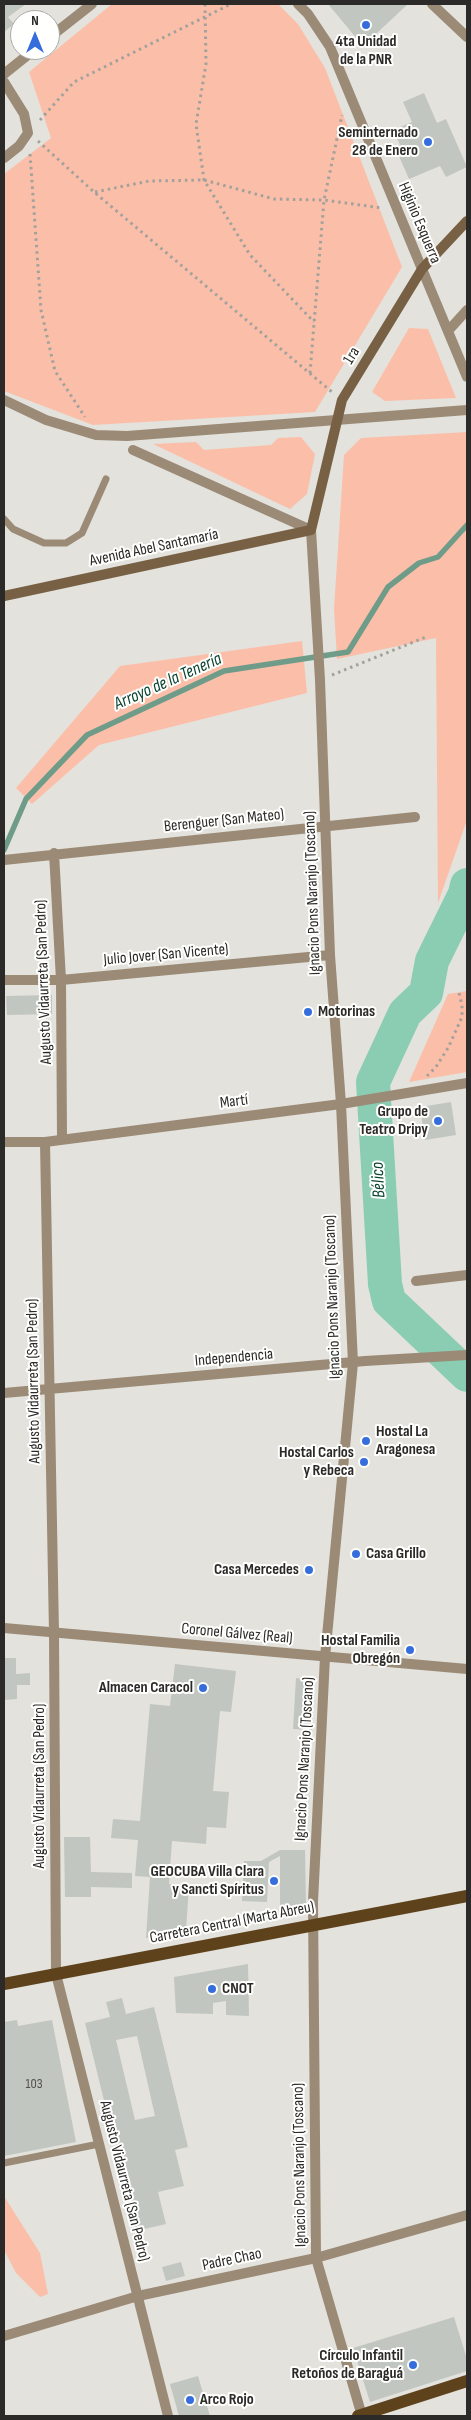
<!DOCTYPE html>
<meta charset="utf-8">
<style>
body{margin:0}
#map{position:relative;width:471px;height:2420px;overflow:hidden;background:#e3e2dc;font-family:"Sofia Sans Condensed",sans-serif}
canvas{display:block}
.frame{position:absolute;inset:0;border:5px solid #2b2a28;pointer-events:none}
.north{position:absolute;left:10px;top:10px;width:50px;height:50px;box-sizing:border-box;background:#fffffe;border:1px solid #aaaaa8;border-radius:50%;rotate:0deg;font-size:14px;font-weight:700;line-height:20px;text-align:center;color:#2b2a28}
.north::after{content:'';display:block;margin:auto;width:18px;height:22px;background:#356edc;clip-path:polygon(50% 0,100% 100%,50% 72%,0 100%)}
</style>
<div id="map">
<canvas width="471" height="2420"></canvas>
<div class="frame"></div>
<div class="north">N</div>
</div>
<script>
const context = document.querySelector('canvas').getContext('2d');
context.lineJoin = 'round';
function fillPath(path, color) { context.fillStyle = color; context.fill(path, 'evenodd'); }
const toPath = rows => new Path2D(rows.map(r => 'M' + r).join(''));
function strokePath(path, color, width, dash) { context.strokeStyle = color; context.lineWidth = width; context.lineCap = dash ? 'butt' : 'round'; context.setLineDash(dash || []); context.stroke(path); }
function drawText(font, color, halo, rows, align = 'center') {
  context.font = font + ' "Sofia Sans Condensed",sans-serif'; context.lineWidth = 4; context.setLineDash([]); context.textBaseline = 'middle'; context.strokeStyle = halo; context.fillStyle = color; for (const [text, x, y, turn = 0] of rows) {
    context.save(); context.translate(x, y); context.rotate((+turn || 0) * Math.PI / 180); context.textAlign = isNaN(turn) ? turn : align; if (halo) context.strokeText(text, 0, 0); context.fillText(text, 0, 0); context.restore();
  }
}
fillPath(toPath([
 [112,4,278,4,298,24,325,68,402,267,315,412,93,425,4,391,4,174,51,138,29,72],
 [409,328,428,329,456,398,385,401,372,392],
 [467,432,467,820,438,903,436,638,337,659,334,609,344,455,361,438],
 [301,437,315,454,307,494,290,509,153,444,196,442,204,450,271,445,278,438],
 [302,641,307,693,99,745,32,804,16,788,120,666],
 [467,991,467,1072,409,1082,448,994],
 [4,2196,40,2253,48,2294,40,2297,16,2273,4,2250]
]), '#fbbfa9');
strokePath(toPath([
 [4,850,26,799,87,735,224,671,348,652,388,587,419,563,438,557,467,525]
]), '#6e9c89', 5.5);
strokePath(toPath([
 [467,885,465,894,432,961,426,993,405,1013,373,1082,385,1284,389,1301,467,1375]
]), '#8bcdb2', 34);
fillPath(toPath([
 [4,4,26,4,8,17,14,24,4,32],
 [328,4,408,4,363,46],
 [424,93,437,123,446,119,467,167,446,177,440,166,409,179,395,147,400,145,393,130,412,122,403,102],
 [52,995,52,1014,7,1015,6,996],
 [451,1102,456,1135,425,1140,420,1107],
 [4,1658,16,1658,16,1674,30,1673,30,1685,17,1685,17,1699,4,1700],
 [175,1664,236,1671,231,1712,220,1711,213,1791,229,1792,226,1828,207,1827,206,1844,172,1841,169,1884,189,1886,186,1930,146,1938,150,1877,135,1876,138,1840,111,1838,113,1819,140,1821,150,1704,170,1706],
 [296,1678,303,1679,314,1689,312,1730,293,1729],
 [64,1837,90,1837,91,1872,132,1873,132,1888,91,1887,91,1897,65,1897],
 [280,1850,305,1850,306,1905,280,1911,280,1856,269,1862,267,1902,242,1901,244,1861,261,1861],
 [248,1964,249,2016,226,2015,226,2001,213,2003,213,2014,176,2013,174,1977],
 [122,1998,126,2014,154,2007,188,2147,175,2150,184,2186,158,2192,166,2224,136,2231,85,2023,110,2017,106,2002],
 [137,2036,155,2116,135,2120,116,2040],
 [17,2020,18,2026,52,2020,76,2142,4,2156,4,2022],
 [181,2262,185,2276,166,2281,162,2267],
 [454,2317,467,2359,467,2371,370,2402,353,2348],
 [198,2376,210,2416,179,2416,170,2384]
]), '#c2c6c0');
strokePath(toPath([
 [205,4,206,64,196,124,204,180,250,255,314,322],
 [40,120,74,82,231,4],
 [38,141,94,192,332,392],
 [30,154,41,310,55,371,85,417],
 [95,192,149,181,204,180,274,199,324,200,382,208],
 [310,373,324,200,342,115],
 [332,675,426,637],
 [427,1076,436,1067,448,1048,462,1017,462,1005,459,993]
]), '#a2a19c', 3, [2.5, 4]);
strokePath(toPath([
 [4,519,13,529,44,543,66,543,82,533,106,479],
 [4,2163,99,2144]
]), '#9a8a76', 7);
strokePath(toPath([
 [432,4,467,37],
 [50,37,92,4],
 [4,74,34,50],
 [4,82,24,114,28,133,19,146,4,158],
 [422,269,467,377],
 [448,331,467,310],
 [4,400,46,420,96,435,127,436,467,410],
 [133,450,311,530],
 [54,853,61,980,62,1139],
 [4,860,415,817],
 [4,980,61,980,330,955],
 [416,1281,467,1275],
 [4,1628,467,1669],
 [4,2336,138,2296,316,2258,467,2215]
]), '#9a8a76', 10);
strokePath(toPath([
 [298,4,308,14,330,47,422,269],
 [311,530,320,680,330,955,341,1104,353,1363,325,1657,313,1902,316,2258,362,2416],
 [4,1142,45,1142,341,1104,467,1083],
 [45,1142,54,1633,56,1974,168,2416],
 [4,1393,365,1361,467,1355]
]), '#9a8a76', 10);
strokePath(toPath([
 [4,596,311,530,342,400,422,269,467,221]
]), '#776043', 10);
strokePath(toPath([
 [4,1984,467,1896],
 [358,2416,467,2381]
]), '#5e421c', 12);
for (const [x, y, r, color] of [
 [366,25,5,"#356edc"],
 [428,142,5,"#356edc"],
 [308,1012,5,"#356edc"],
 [438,1121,5,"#356edc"],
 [366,1441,5,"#356edc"],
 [364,1462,5,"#356edc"],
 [356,1554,5,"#356edc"],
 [309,1570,5,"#356edc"],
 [410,1650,5,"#356edc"],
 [203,1688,5,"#356edc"],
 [274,1881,5,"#356edc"],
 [212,1989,5,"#356edc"],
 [413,2365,5,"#356edc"],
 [190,2400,5,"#356edc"]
]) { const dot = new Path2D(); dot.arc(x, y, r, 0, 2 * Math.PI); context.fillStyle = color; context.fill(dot); strokePath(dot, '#fffffe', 2); }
drawText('14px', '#51514e', null, [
 ["103",34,2084]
]);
drawText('bold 16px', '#2b2a28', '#fffffe', [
 ["4ta Unidad",366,42,"center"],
 ["de la PNR",366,60,"center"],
 ["Seminternado",418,133],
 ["28 de Enero",418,151],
 ["Motorinas",318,1012,"left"],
 ["Grupo de",428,1112],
 ["Teatro Dripy",428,1130],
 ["Hostal La",376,1432,"left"],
 ["Aragonesa",376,1450,"left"],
 ["Hostal Carlos",354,1453],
 ["y Rebeca",354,1471],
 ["Casa Grillo",366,1554,"left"],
 ["Casa Mercedes",299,1570],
 ["Hostal Familia",400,1641],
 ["Obregón",400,1659],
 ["Almacen Caracol",193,1688],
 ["GEOCUBA Villa Clara",264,1872],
 ["y Sancti Spíritus",264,1890],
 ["CNOT",222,1989,"left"],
 ["Círculo Infantil",403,2356],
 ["Retoños de Baraguá",403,2374],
 ["Arco Rojo",200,2400,"left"]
], 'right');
drawText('16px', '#2b2a28', '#fffffe', [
 ["Higinio Esquerra",419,223,67],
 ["1ra",352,356,-58],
 ["Avenida Abel Santamaría",154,548,-12],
 ["Berenguer (San Mateo)",224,821,-6],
 ["Ignacio Pons Naranjo (Toscano)",313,893,-92],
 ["Julio Jover (San Vicente)",166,955,-5],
 ["Augusto Vidaurreta (San Pedro)",44,982,-92],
 ["Martí",234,1102,-7],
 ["Ignacio Pons Naranjo (Toscano)",333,1297,-92],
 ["Independencia",234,1358,-5],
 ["Augusto Vidaurreta (San Pedro)",34,1381,-91],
 ["Coronel Gálvez (Real)",237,1634,5],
 ["Ignacio Pons Naranjo (Toscano)",305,1759,-87],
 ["Augusto Vidaurreta (San Pedro)",40,1786,-90],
 ["Carretera Central (Marta Abreu)",232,1923,-11],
 ["Ignacio Pons Naranjo (Toscano)",300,2165,-91],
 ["Augusto Vidaurreta (San Pedro)",124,2181,76],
 ["Padre Chao",232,2260,-12]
]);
drawText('italic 18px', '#0b4432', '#fffffe', [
 ["Arroyo de la Tenería",168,682,-24],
 ["Bélico",379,1180,-93]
]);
</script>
